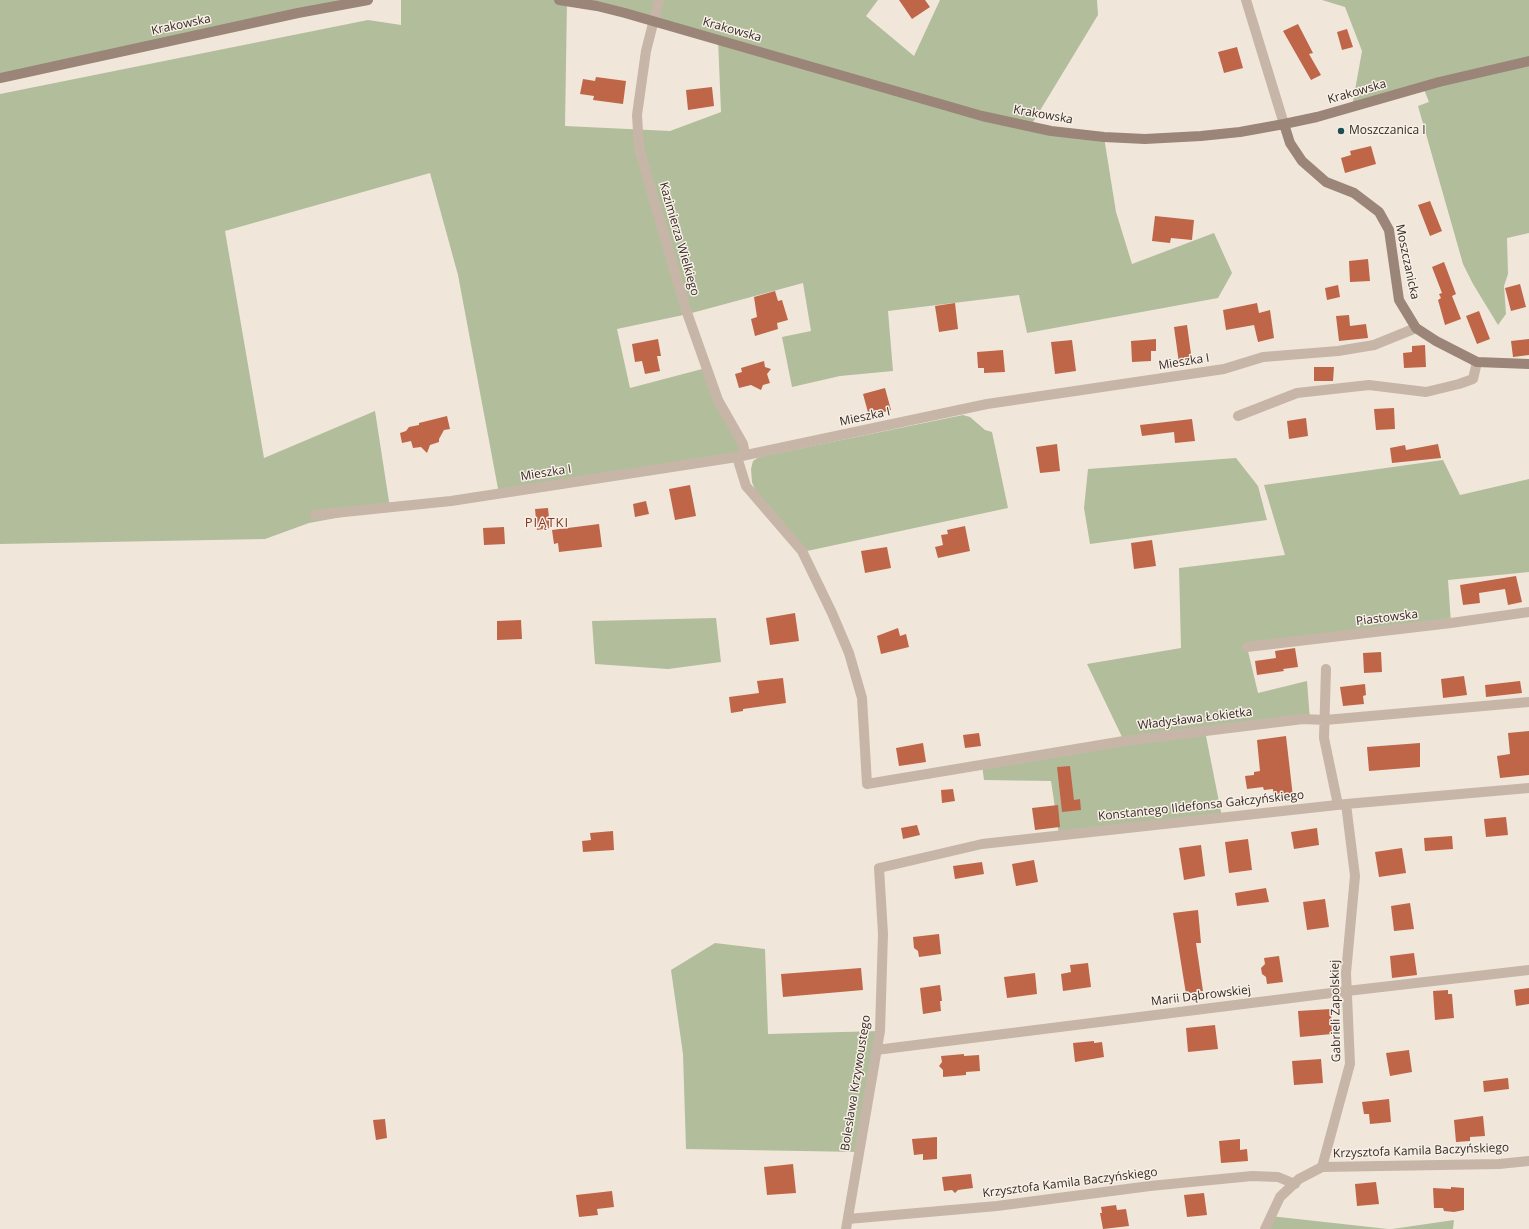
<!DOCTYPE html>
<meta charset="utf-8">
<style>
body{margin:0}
canvas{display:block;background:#f0e6da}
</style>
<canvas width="1529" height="1229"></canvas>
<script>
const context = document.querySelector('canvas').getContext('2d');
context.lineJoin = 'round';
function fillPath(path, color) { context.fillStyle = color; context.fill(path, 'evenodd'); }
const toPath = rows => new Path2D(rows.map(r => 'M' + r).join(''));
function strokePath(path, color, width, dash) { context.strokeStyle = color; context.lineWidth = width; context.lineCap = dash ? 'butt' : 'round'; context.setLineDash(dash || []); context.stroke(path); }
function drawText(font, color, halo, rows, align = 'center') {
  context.font = font + ' "Open Sans",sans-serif'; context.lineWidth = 3; context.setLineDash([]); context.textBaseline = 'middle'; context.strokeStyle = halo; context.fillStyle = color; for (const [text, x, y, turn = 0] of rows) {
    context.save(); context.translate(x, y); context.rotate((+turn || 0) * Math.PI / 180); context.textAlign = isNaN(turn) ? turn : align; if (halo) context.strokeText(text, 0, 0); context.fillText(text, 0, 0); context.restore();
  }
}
fillPath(toPath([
 [0,0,368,0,0,78],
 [401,0,878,0,866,16,914,56,940,0,1097,0,1098,15,1030,127,1104,137,1116,212,1132,264,1214,233,1232,273,1218,298,1027,333,1019,295,888,311,893,371,840,376,792,387,782,337,811,331,803,283,688,314,617,329,630,388,706,368,743,444,737,457,499,494,458,275,430,173,225,231,264,458,375,411,390,508,309,523,265,539,0,544,0,94,368,20,401,25],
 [567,1,718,39,721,112,670,131,565,126],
 [1322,0,1529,0,1529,233,1507,238,1508,274,1504,286,1506,314,1498,325,1473,284,1463,264,1418,106,1429,102,1423,87,1352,107,1362,51,1345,7],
 [963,415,970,417,985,430,992,432,1008,508,807,551,757,495,752,482,751,469,753,461,759,457],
 [1236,458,1258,486,1267,520,1090,544,1084,508,1088,469],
 [1443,460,1460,495,1529,479,1529,572,1448,580,1451,623,1247,647,1258,693,1307,681,1310,720,1205,731,1222,817,1059,835,1051,781,984,780,982,765,1124,741,1087,664,1181,648,1179,568,1285,555,1264,485],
 [716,618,721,662,668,669,595,664,592,621],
 [715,943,765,949,768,1034,880,1031,859,1152,686,1149,683,1054,671,970],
 [1270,1216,1388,1229,1265,1229],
 [1454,1220,1453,1229,1392,1229]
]), '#b2be9b');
fillPath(toPath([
 [899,0,925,0,930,7,912,19],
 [1298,24,1313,53,1309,54,1321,75,1311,80,1283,31],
 [1347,29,1353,47,1342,50,1337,32],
 [1237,47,1243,68,1224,73,1218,52],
 [596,77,626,81,623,104,593,100,594,96,580,94,583,79,595,81],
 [712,87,714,106,688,110,686,90],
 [1371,146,1376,164,1345,173,1341,158,1351,155,1350,151],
 [1430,201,1442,231,1430,236,1418,205],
 [1155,216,1194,220,1192,240,1171,238,1170,243,1152,241],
 [1368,259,1370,281,1350,282,1349,261],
 [1444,262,1456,294,1452,296,1461,319,1445,325,1438,300,1441,298,1439,294,1442,293,1432,267],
 [1520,284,1526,307,1511,311,1505,288],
 [1338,285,1340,297,1327,300,1325,288],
 [775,291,778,301,782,300,788,320,777,323,778,329,755,336,751,319,757,317,754,297],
 [955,303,958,329,939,332,935,306],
 [1257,303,1259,313,1270,310,1274,338,1258,342,1254,325,1226,330,1223,310],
 [1479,311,1490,339,1477,344,1466,316],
 [1349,315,1350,326,1366,324,1368,338,1339,341,1336,316],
 [1187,325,1192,361,1179,363,1174,327],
 [658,339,661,356,657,356,660,371,645,374,642,361,635,362,632,344],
 [1156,339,1156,351,1151,351,1151,361,1132,362,1131,341],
 [1529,339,1529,355,1513,357,1511,341],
 [1072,340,1076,371,1055,374,1051,342],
 [1425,345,1426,367,1404,368,1403,353,1412,352,1412,346],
 [1003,350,1005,372,984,373,984,368,978,368,977,352],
 [764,361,765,367,771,369,767,374,770,383,763,385,761,390,751,385,739,388,735,374,742,372,741,368],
 [1314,367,1334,367,1333,381,1314,381],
 [885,388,891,410,869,416,863,394],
 [1394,408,1395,429,1376,430,1374,409],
 [447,416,450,429,444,430,439,439,439,442,430,445,427,453,421,447,413,448,411,441,402,443,400,433,406,431,409,427,419,425,419,423],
 [1306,418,1308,436,1289,439,1287,421],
 [1192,419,1195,441,1175,443,1174,432,1142,436,1140,425],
 [1057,444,1060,471,1040,473,1036,447],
 [1438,444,1441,458,1392,463,1390,448,1405,445,1406,450],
 [690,485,696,516,675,520,669,489],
 [646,501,649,514,635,517,633,504],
 [548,508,550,528,537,530,535,509],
 [599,524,602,547,559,552,558,543,554,544,552,530],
 [965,526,970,551,938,558,935,547,943,545,941,535,948,534,947,530],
 [504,527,505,544,484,545,483,528],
 [1152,540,1156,566,1134,569,1131,543],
 [887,547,891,568,865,573,861,551],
 [1516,576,1522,602,1508,605,1505,589,1479,593,1480,603,1463,605,1460,585],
 [795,613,799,641,770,645,766,618],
 [521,620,522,639,497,640,497,621],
 [898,628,900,636,906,634,909,647,881,654,877,636],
 [1295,648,1298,667,1283,669,1284,671,1257,675,1255,661,1276,658,1275,651],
 [1381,652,1382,672,1364,673,1363,653],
 [1464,676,1467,695,1443,698,1441,679],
 [783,678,786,703,743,709,743,711,731,713,729,697,759,693,757,681],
 [1520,681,1522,693,1486,697,1485,685],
 [1365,684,1366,695,1363,696,1364,704,1343,706,1340,687],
 [1529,731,1529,775,1500,778,1497,756,1510,754,1508,733],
 [979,733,981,746,965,748,963,735],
 [1286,736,1293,797,1274,799,1273,789,1264,790,1263,787,1247,789,1245,776,1254,775,1254,772,1260,771,1257,740],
 [923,743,926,762,899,766,896,748],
 [1420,743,1420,767,1369,771,1367,747],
 [1070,766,1074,800,1080,799,1081,810,1062,812,1057,767],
 [953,789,955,801,942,803,941,790],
 [1058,805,1060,827,1035,830,1032,808],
 [1506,817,1508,835,1486,837,1484,819],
 [917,825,920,835,903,839,901,828],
 [1317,828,1319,845,1294,849,1291,832],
 [613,831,614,850,583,852,582,841,591,840,590,833],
 [1452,836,1453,849,1425,851,1424,838],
 [1248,839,1252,870,1229,873,1225,842],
 [1201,845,1205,876,1184,880,1179,848],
 [1402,848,1406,873,1379,877,1375,852],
 [1034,860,1038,882,1016,886,1012,864],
 [982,862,984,874,955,879,953,866],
 [1266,888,1269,902,1237,906,1235,893],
 [1325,899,1329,927,1307,930,1303,902],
 [1410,903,1414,929,1394,931,1391,906],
 [1198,910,1201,943,1196,943,1203,991,1186,994,1173,913],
 [939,934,941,954,919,957,918,951,914,948,913,937],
 [1414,953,1417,975,1392,978,1390,956],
 [1279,956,1283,982,1267,984,1266,977,1262,974,1261,968,1265,964,1264,958],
 [1088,963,1091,987,1063,991,1061,974,1071,972,1070,965],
 [861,968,863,990,783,997,781,974],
 [1035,973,1037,994,1007,998,1004,977],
 [940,985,942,1001,940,1001,941,1011,923,1014,920,988],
 [1529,988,1529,1004,1516,1006,1514,990],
 [1448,990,1448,994,1452,994,1454,1018,1435,1020,1433,991],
 [1331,1009,1332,1034,1300,1037,1298,1011],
 [1215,1025,1218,1049,1188,1052,1186,1028],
 [1094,1041,1094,1043,1102,1042,1104,1057,1075,1062,1073,1043],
 [1409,1050,1412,1072,1390,1076,1386,1053],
 [964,1054,964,1056,979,1055,980,1071,966,1072,966,1075,943,1077,943,1070,939,1066,942,1062,941,1056],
 [1321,1059,1323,1083,1294,1085,1292,1061],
 [1508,1078,1509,1089,1484,1092,1483,1081],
 [1389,1099,1391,1122,1370,1124,1369,1114,1364,1114,1362,1102],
 [1483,1116,1485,1136,1470,1137,1470,1141,1456,1142,1454,1120],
 [385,1119,387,1138,376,1140,373,1120],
 [937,1137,937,1159,923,1160,923,1154,914,1155,912,1139],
 [1240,1139,1240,1150,1247,1149,1248,1161,1221,1163,1219,1141],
 [793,1164,796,1193,767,1195,764,1167],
 [971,1174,973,1188,958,1190,955,1193,952,1190,944,1191,942,1177],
 [1376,1182,1379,1204,1357,1206,1355,1184],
 [1451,1187,1464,1188,1464,1210,1454,1212,1444,1211,1443,1208,1434,1208,1433,1188,1451,1189],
 [612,1191,614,1207,597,1209,598,1215,579,1217,576,1195],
 [1204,1193,1207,1215,1187,1217,1184,1195],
 [1116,1205,1117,1210,1126,1209,1129,1226,1103,1229,1100,1213,1102,1213,1101,1207]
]), '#bf6649');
strokePath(toPath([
 [659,0,646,51,637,115,639,148,685,307,718,400,743,444,745,455],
 [1246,0,1284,124],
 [1238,416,1297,393,1369,385,1426,392,1459,384,1473,379,1477,362],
 [737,457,746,486,802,551,832,613,849,653,862,698,867,784,1124,741,1303,719,1325,720,1529,702],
 [315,515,451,501,737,457,987,404,1224,369,1263,357,1338,351,1374,345,1416,328],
 [1247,647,1451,623,1529,612],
 [1326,669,1324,738,1338,805],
 [876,1050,1347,991,1529,970],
 [1322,1167,1350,1064,1346,973,1355,876,1346,804],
 [848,1219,997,1206,1150,1186,1252,1176,1278,1177,1295,1184],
 [846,1229,880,1031,883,934,879,868,982,844,1346,804,1529,788],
 [1265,1229,1280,1197,1299,1179,1322,1167,1499,1164,1529,1161]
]), '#c7b6a7', 10);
strokePath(toPath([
 [559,0,597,6,625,13,982,116,1051,131,1104,137,1145,139,1201,136,1240,132,1284,124,1317,117,1439,82,1529,61],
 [0,78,298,13,368,0],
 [1284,124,1290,143,1302,161,1326,182,1354,193,1379,212,1389,230,1399,300,1416,328,1436,341,1477,362,1529,364]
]), '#9b8578', 10);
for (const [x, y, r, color] of [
 [1341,131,4,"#1f4f53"]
]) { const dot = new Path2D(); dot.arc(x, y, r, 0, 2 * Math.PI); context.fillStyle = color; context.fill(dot); strokePath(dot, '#f8f0e6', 1.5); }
drawText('12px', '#342b27', '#f8f0e6', [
 ["Krakowska",181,25,-12],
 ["Krakowska",732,30,16],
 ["Krakowska",1357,92,-16],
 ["Krakowska",1043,115,10],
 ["Kazimierza Wielkiego",679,239,74],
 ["Moszczanicka",1407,262,78],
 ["Mieszka I",1184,362,-9],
 ["Mieszka I",865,417,-12],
 ["Mieszka I",546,473,-9],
 ["Piastowska",1387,618,-7],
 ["Władysława Łokietka",1195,719,-7],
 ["Konstantego Ildefonsa Gałczyńskiego",1201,806,-6],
 ["Marii Dąbrowskiej",1201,996,-7],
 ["Gabrieli Zapolskiej",1336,1011,-91],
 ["Bolesława Krzywoustego",856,1083,-81],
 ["Krzysztofa Kamila Baczyńskiego",1421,1151,-2],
 ["Krzysztofa Kamila Baczyńskiego",1070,1183,-7]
]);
drawText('12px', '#342b27', '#f8f0e6', [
 ["Moszczanica I",1349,131]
], 'left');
context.letterSpacing = '1px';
drawText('13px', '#7f3b24', '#f8f0e6', [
 ["PIĄTKI",547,523]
]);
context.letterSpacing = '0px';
</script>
